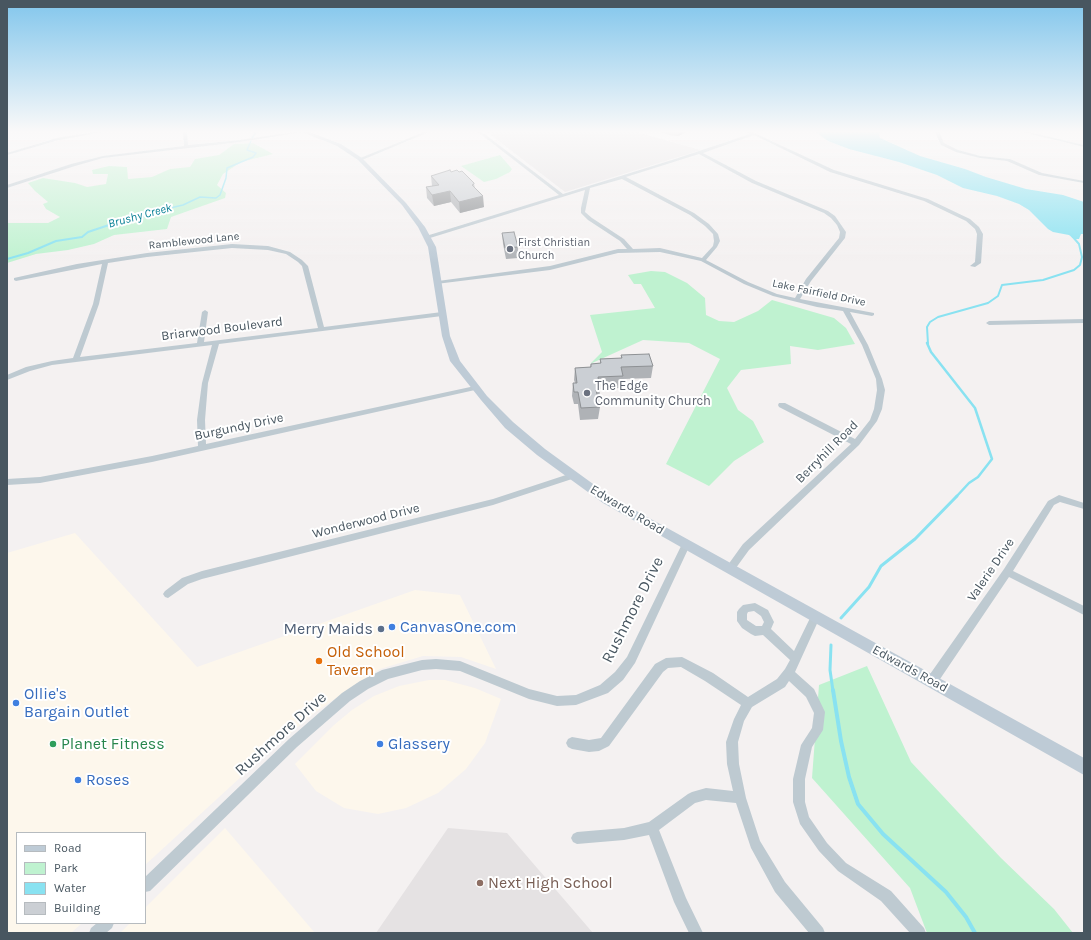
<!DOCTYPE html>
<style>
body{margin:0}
#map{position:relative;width:1091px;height:940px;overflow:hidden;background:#f4f1f1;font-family:Karla,sans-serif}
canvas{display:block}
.frame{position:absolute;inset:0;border:8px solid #485660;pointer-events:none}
.legend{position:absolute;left:16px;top:832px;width:130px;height:92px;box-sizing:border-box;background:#fff;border:1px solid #b6bbbf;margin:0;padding:5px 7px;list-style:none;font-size:12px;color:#485660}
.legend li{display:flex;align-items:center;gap:8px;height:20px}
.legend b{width:20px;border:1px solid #b6bbbf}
</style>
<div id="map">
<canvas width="1091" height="940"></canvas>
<div class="frame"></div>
<ul class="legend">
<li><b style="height:5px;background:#becbd6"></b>Road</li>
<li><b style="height:11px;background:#bff2d0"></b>Park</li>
<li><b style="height:11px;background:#89e2f1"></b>Water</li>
<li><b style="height:11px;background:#cbcfd4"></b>Building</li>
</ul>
</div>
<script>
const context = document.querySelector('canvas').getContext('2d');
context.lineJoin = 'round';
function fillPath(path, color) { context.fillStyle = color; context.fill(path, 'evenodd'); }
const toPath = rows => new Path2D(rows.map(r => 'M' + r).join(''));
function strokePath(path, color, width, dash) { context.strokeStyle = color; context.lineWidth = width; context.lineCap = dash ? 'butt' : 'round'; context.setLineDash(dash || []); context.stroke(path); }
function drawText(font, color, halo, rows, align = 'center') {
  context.font = font + ' Karla,sans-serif'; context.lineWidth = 4; context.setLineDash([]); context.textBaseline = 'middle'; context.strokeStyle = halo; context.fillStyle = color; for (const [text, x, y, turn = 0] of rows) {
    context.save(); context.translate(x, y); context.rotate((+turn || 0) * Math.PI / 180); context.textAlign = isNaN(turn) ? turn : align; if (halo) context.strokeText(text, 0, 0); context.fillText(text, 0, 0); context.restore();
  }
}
fillPath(toPath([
 [75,533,197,667,415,590,460,595,496,669,461,657,423,656,380,669,356,684,313,714,267,753,145,865,145,833,17,833,17,923,82,923,71,933,7,933,7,553],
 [429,680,445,680,475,688,501,699,485,743,466,769,438,793,406,808,378,814,344,808,316,791,295,764,334,725,352,710,374,696,399,686],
 [225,828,315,933,120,933,130,923,145,923,145,908]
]), '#fdf7ec');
fillPath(toPath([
 [487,132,636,132,701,150,565,192],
 [448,828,507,833,593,933,376,933]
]), '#e5e2e3');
fillPath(toPath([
 [253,143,273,154,241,162,223,174,217,185,226,193,225,198,171,217,167,229,114,235,94,244,68,250,36,254,7,263,7,223,48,223,60,217,46,209,43,204,48,202,35,191,28,183,43,178,75,183,87,187,106,184,108,174,93,174,92,170,109,166,127,167,128,179,152,177,170,169,190,167,195,159,219,155,234,144],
 [500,155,512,169,510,172,496,179,484,182,461,166],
 [651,271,665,272,687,283,705,298,706,315,719,321,734,322,758,311,772,300,834,318,846,328,855,344,818,350,790,346,791,364,741,370,727,388,738,410,753,421,764,442,734,461,709,486,666,464,720,359,689,343,643,340,590,364,602,352,590,315,655,308,641,284,634,284,628,275],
 [867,666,911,762,1001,858,1054,909,1073,933,927,933,910,888,812,778,819,685]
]), '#bff2d0');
fillPath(toPath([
 [816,132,880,132,879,135,880,138,920,156,965,169,986,177,1026,189,1063,195,1084,202,1084,234,1081,234,1079,239,1074,239,1069,235,1053,232,1048,229,1029,210,1019,204,997,196,963,188,937,175,899,162,849,149,828,141]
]), '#89e2f1');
strokePath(toPath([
 [252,138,256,132],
 [108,225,143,217,153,212,183,205,200,197,216,198,220,195,226,178,227,168,253,157,256,153,247,150,251,141]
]), '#89e2f1', 1.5);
strokePath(toPath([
 [7,259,28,253,56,241,82,237,88,232,112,224],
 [928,344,927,327,930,322,938,317,988,303,998,296,1002,285,1043,280,1074,270,1080,265,1082,257,1079,244,1072,236]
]), '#89e2f1', 2);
strokePath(toPath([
 [927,343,931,352,975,408,992,459,978,477,969,483,956,497]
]), '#89e2f1', 2.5);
strokePath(toPath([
 [841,618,869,587,881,566,915,539,957,496],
 [831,645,830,670,833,691]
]), '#89e2f1', 3);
strokePath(toPath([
 [833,690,841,741,849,777,858,804,883,834,946,892,966,917,975,933]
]), '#89e2f1', 4);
fillPath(toPath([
 [95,132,102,132,59,140,7,155,7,153,57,138,95,132],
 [183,132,187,132,188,145,240,140,295,132,302,132,240,142,103,158,75,166,7,188,7,185,71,164,103,156,184,146,183,132],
 [424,132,429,132,362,160,358,159,424,132],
 [478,132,482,132,563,194,675,159,750,134,747,132,752,132,834,170,928,199,970,219,979,227,983,234,981,263,975,267,970,266,975,262,977,234,975,229,966,221,924,201,830,172,754,135,703,153,756,181,828,211,835,216,846,232,845,238,811,281,800,299,874,313,874,315,872,316,850,312,868,345,882,379,885,390,882,409,877,421,859,445,749,550,733,572,730,573,727,572,725,569,743,544,851,444,779,407,778,405,779,403,785,403,855,439,870,420,874,409,877,390,876,379,862,345,843,311,817,307,773,296,744,284,701,261,660,252,618,253,550,270,436,284,435,283,438,281,550,266,618,249,627,249,620,241,588,220,581,213,581,208,585,190,430,238,426,238,426,236,559,195,478,132],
 [699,154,752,183,824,213,831,218,837,225,840,232,839,238,806,279,795,298,777,294,748,282,706,260,717,247,720,241,718,234,709,224,694,213,626,177,699,154],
 [622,179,690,215,705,226,713,234,714,241,713,246,702,258,660,248,633,249,624,239,592,218,585,212,590,188,622,179],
 [935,132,939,132,944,143,958,150,980,156,1010,159,1042,173,1084,181,1084,183,1039,175,1007,161,980,158,956,152,941,145,935,132],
 [1023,132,1028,132,1084,145,1084,147,1023,132],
 [232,244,268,246,290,252,302,260,308,266,324,327,442,312,445,314,442,316,219,344,208,383,205,420,206,444,475,386,479,388,475,390,152,462,40,483,7,485,7,479,40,477,152,456,198,446,197,420,202,383,212,345,52,365,30,371,7,380,7,375,26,367,52,361,73,358,93,304,102,264,16,281,14,280,14,278,77,264,147,253,232,244],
 [232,248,268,250,286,254,298,262,302,266,318,328,204,342,208,312,205,310,202,312,197,343,80,357,99,304,108,263,147,257,232,248],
 [1084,319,1084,323,989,325,986,323,989,321,1084,319],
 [572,473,575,474,576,476,575,478,493,505,202,579,188,584,168,598,165,597,163,594,165,591,182,578,202,571,493,499,572,473],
 [1059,495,1084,503,1084,509,1060,502,1054,505,1013,571,1084,606,1084,615,1009,577,936,685,932,686,928,685,927,681,928,677,1004,569,1048,501,1059,495],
 [686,541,689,542,690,545,635,663,623,680,608,693,576,705,557,706,529,699,460,671,436,669,422,670,388,679,368,689,350,701,297,747,150,891,145,892,145,877,289,739,342,693,360,681,382,670,422,660,436,659,460,661,529,689,557,696,576,695,600,685,615,672,627,657,683,542,686,541],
 [755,603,768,610,774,622,771,629,794,651,812,614,815,613,818,614,820,617,795,672,814,689,825,712,823,730,812,747,805,779,805,802,809,817,827,843,846,863,891,891,924,928,926,933,910,933,881,901,838,871,819,851,800,824,793,802,793,779,801,745,812,728,814,713,806,697,789,681,785,687,752,707,744,721,738,742,739,764,746,798,760,841,785,882,823,928,825,933,809,933,775,892,751,848,736,803,706,800,695,803,659,830,686,898,703,933,689,933,674,902,649,835,624,840,577,844,573,842,571,838,573,834,577,832,624,828,649,822,688,794,692,792,706,788,733,791,727,764,726,742,734,719,741,705,705,681,681,667,668,668,663,672,609,746,599,751,589,752,572,749,568,747,566,743,568,739,572,737,589,740,601,738,655,664,666,658,682,657,686,659,713,673,748,697,777,679,785,669,790,660,763,635,755,636,751,634,742,628,737,621,737,612,739,609,743,605,755,603],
 [754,611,761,616,764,622,762,626,756,626,747,620,747,614,748,612,754,611],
 [97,923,114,923,112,928,106,933,89,933,91,928,97,923]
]), '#becad1');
fillPath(toPath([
 [302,132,309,132,341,144,362,158,406,203,425,227,436,247,450,336,460,361,487,396,513,422,545,449,611,497,1084,758,1084,775,603,503,537,455,505,428,481,400,450,361,442,336,428,247,418,227,402,205,358,160,337,146,302,132]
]), '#becbd6');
fillPath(toPath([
 [660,132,686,132,678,136,670,135],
 [451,172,474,184,475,188,484,207,460,213,451,202,434,206,427,198,426,187,432,186,431,176],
 [502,233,518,247,518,258,506,259,503,244],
 [621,355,653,366,651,378,623,379,622,388,600,389,599,402,600,407,598,419,580,420,578,404,574,404,572,396,573,383,575,383,574,380,575,368,590,367,591,364,600,363,600,359,621,358]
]), '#afb2b6');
fillPath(toPath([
 [679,132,686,132,678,136],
 [450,191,451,202,434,206,432,195],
 [483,196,484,207,460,213,459,202]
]), '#8e9194');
const building = toPath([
 [450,170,451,172,457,170,459,172,462,171,474,183,474,184,472,185,483,196,459,202,450,191,432,195,426,187,439,185,431,176,450,170],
 [514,232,518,247,505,248,502,233,514,232],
 [649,354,653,366,621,367,623,376,598,377,600,390,596,390,600,407,581,408,578,392,574,392,573,383,577,383,575,368,591,367,591,364,601,363,600,359,622,358,621,355,649,354]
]);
fillPath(building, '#cbcfd4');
strokePath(building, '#8e9194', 1);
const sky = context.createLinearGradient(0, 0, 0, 263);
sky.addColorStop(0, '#82c6ec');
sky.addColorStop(0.5, '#faf9f9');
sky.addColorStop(1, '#faf9f900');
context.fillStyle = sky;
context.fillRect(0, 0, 1091, 263);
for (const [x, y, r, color] of [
 [510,249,4,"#6b7280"],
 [587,393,4,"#6b7280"],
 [392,627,4,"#3f7fe0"],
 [381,629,4,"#5c6f8a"],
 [319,661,4,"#e8710a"],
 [16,703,4,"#3f7fe0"],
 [53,744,4,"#2e9e5b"],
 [380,744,4,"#3f7fe0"],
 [78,780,4,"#3f7fe0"],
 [480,883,4,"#8d6e63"]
]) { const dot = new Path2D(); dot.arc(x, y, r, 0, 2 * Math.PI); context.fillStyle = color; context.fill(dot); strokePath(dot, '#fff', 1.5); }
drawText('11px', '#485660', '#fff', [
 ["Ramblewood Lane",194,241,-6],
 ["Lake Fairfield Drive",819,293,12]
]);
drawText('11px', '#5b616d', '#fff', [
 ["First Christian",518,243],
 ["Church",518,256]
], 'left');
drawText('italic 12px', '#077f95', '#fff', [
 ["Brushy Creek",140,216,-15]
]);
drawText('13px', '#485660', '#fff', [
 ["Briarwood Boulevard",222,329,-7],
 ["Burgundy Drive",239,427,-12],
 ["Berryhill Road",827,452,-45],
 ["Edwards Road",627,510,31],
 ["Wonderwood Drive",366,521,-14],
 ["Valerie Drive",991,570,-56],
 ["Edwards Road",910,669,29]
]);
drawText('13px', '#5b616d', '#fff', [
 ["The Edge",595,386],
 ["Community Church",595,401]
], 'left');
drawText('16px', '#485660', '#fff', [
 ["Rushmore Drive",633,610,-63],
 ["Rushmore Drive",281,734,-42]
]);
drawText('16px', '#366cbe', '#fff', [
 ["CanvasOne.com",400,627],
 ["Ollie's",24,694],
 ["Bargain Outlet",24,712],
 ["Glassery",388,744],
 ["Roses",86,780]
], 'left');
drawText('16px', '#4e5e75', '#fff', [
 ["Merry Maids",373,629]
], 'right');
drawText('16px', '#c56008', '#fff', [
 ["Old School",327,652],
 ["Tavern",327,670]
], 'left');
drawText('16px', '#27864d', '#fff', [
 ["Planet Fitness",61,744]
], 'left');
drawText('16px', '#785e54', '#fff', [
 ["Next High School",488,883]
], 'left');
</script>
